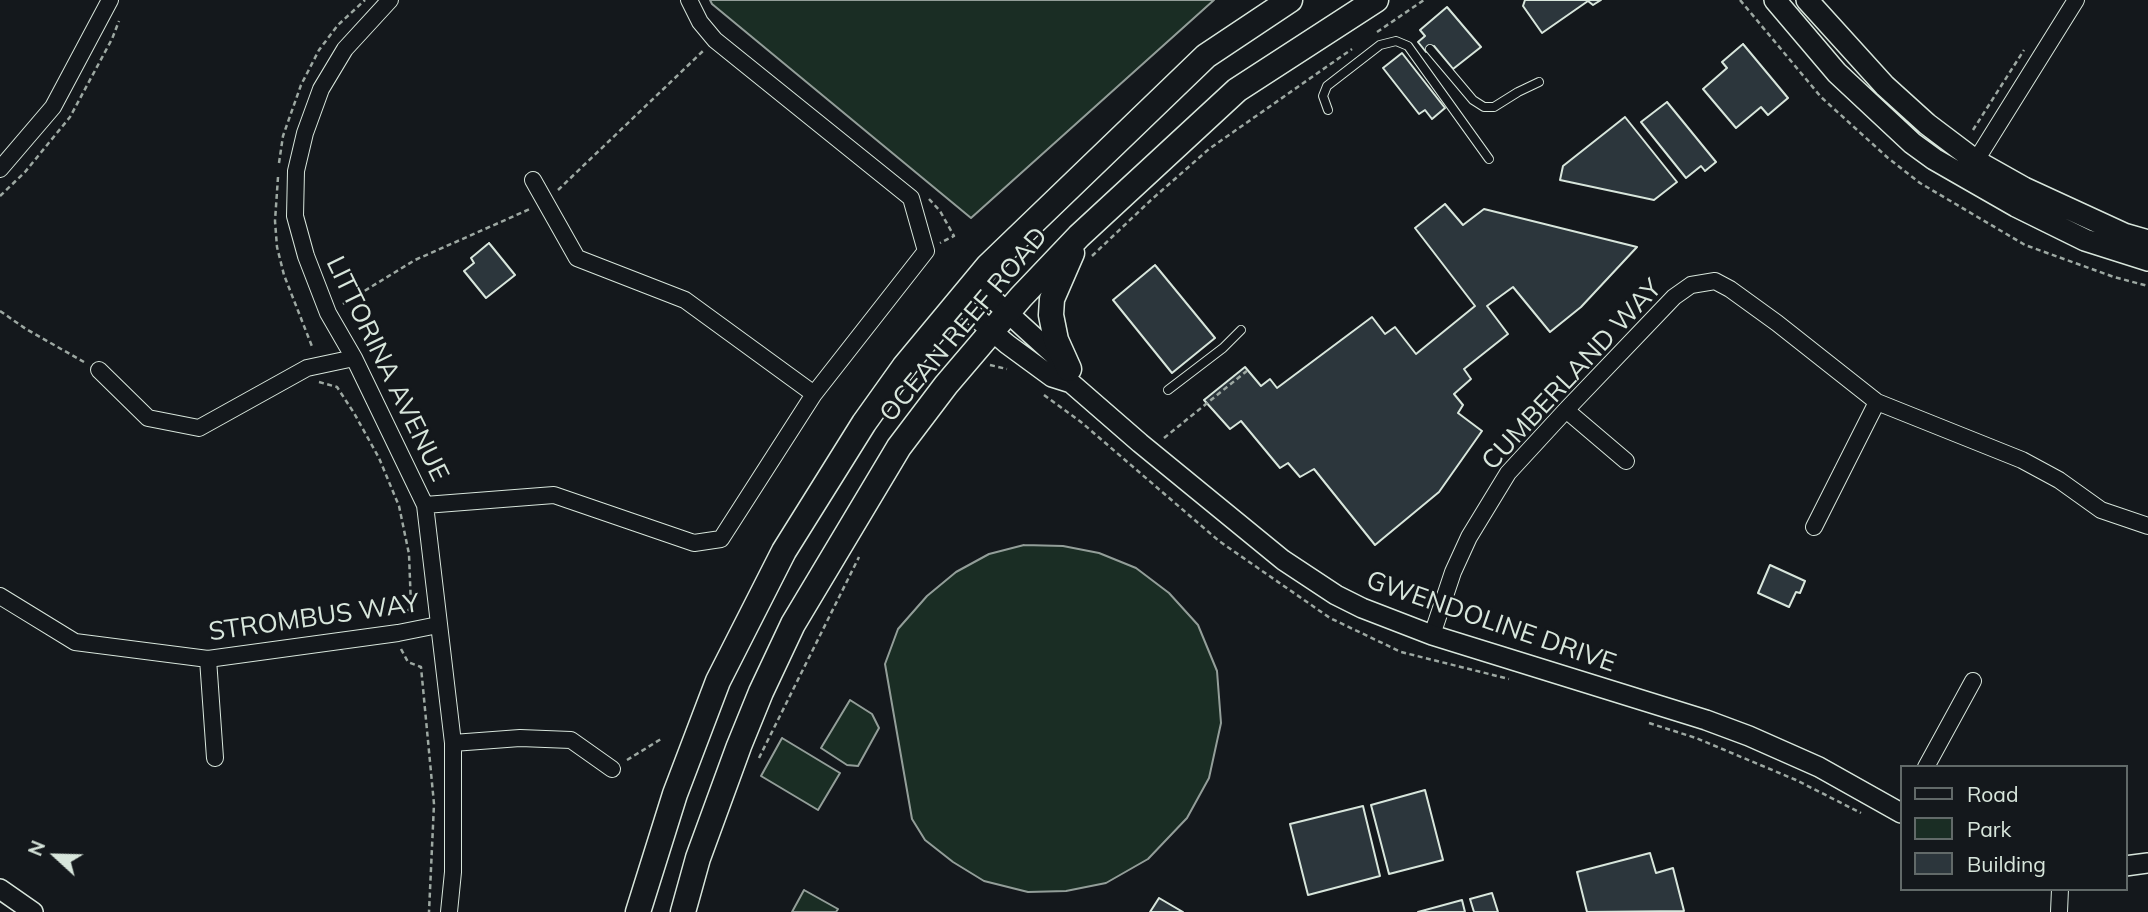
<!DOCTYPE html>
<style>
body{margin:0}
#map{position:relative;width:2148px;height:912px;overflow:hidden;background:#14181c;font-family:Mulish,sans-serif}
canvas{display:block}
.legend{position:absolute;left:1900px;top:765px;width:228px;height:126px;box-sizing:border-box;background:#14181c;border:2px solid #626a69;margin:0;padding:9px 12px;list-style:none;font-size:21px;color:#d8e6dc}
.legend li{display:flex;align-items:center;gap:14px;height:35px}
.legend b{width:35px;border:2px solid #626a69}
.north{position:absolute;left:21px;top:821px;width:70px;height:70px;-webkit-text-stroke:5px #14181c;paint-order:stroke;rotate:292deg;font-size:19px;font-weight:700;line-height:28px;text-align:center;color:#d8e6dc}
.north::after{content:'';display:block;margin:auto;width:24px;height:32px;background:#d8e6dc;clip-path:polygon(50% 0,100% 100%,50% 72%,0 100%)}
</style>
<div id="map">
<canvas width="2148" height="912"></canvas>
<ul class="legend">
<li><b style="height:9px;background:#14181c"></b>Road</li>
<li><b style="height:19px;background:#1a2d24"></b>Park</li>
<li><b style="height:19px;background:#2c363c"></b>Building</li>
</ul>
<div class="north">N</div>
</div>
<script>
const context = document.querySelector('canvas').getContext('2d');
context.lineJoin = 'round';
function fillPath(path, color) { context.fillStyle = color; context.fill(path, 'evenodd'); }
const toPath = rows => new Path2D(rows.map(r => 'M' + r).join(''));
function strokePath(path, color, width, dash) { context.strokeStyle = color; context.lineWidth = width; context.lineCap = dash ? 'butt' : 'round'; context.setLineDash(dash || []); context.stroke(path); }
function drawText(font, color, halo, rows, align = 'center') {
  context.font = font + ' Mulish,sans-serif'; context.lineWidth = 5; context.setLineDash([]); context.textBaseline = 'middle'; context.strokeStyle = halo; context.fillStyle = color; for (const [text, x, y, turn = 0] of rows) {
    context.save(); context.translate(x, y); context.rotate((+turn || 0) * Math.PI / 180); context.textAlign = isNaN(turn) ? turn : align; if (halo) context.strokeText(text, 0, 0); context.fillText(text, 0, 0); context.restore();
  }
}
const green = toPath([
 [710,0,1214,0,971,218,712,4,710,0],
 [1024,545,1063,546,1099,553,1136,568,1169,593,1198,625,1217,671,1221,723,1209,778,1187,818,1148,859,1106,883,1066,891,1028,892,984,881,953,862,925,840,912,819,885,664,898,629,927,596,956,572,989,554,1024,545],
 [850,700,872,714,879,728,858,766,847,765,821,748,850,700],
 [782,738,840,773,818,810,761,776,782,738],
 [804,890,838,909,836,912,792,912,804,890]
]);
fillPath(green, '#1a2d24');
strokePath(green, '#939e99', 2);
const building = toPath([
 [1525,0,1601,0,1593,5,1588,1,1542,33,1523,6,1525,0],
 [1447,7,1481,47,1453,69,1434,46,1426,52,1418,42,1425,36,1420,30,1447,7],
 [1743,44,1788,98,1768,115,1761,107,1736,128,1703,89,1727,68,1722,62,1743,44],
 [1402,53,1445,108,1432,119,1425,110,1419,114,1383,68,1402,53],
 [1667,102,1716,162,1705,171,1701,166,1686,178,1641,122,1667,102],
 [1625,117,1677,182,1654,200,1560,180,1563,166,1625,117],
 [1445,204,1463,225,1484,209,1637,247,1581,307,1550,332,1513,287,1487,306,1508,334,1464,369,1471,379,1454,394,1463,405,1458,413,1482,431,1439,492,1375,545,1314,469,1300,477,1288,463,1280,468,1241,421,1230,429,1204,400,1245,367,1261,386,1270,379,1277,388,1372,317,1385,334,1395,327,1416,354,1475,306,1415,228,1445,204],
 [489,243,515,275,486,298,464,271,474,263,471,258,489,243],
 [1155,265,1215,338,1172,373,1113,300,1155,265],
 [1770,565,1805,581,1800,593,1796,592,1789,607,1758,593,1770,565],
 [1425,790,1443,860,1389,874,1371,805,1425,790],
 [1363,806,1380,876,1308,895,1290,824,1363,806],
 [1650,853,1656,873,1673,868,1684,911,1587,912,1577,872,1650,853],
 [1492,893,1498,912,1474,912,1470,899,1492,893],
 [1159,898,1183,912,1150,912,1159,898],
 [1462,900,1465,912,1418,912,1462,900]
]);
fillPath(building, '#2c363c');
strokePath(building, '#d8e6dc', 2);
const service = toPath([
 [1430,49,1473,100,1484,107,1494,107,1518,92,1539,82],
 [1328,110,1323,96,1327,86,1380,45,1396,41,1408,46,1489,159],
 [1168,390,1223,348,1241,330]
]);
const minor = toPath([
 [390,0,345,49,321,89,305,133,296,171,295,216,306,256,328,313,354,358,425,505,453,743,453,872,449,912],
 [0,169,53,107,110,0],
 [1970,170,2076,0],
 [533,180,577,258,685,300,814,394],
 [99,370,148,418,199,428,307,368,354,358],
 [1566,410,1626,461],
 [425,505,554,495,694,543,721,539,814,394,926,251,911,198,715,40,700,22,689,0],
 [1814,527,1877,402],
 [0,596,75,642,208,659,398,633,438,625],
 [1432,635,1453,572,1469,537,1508,473,1566,410,1674,297,1691,285,1715,281,1730,289,1777,323,1877,402,2022,460,2059,480,2101,510,2148,526],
 [208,659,215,758],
 [453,743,520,738,571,740,612,769],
 [1926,767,1973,681],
 [2059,912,2060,889]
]);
const tertiary = toPath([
 [974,282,1064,364],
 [957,301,1007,344,1052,377,1071,383,1140,443,1283,560,1336,595,1362,608,1432,635,1706,720,1749,736,1819,767,1901,813],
 [2125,866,2148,863],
 [0,889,33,912]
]);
const secondary = toPath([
 [1775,0,1837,73,1912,143,1934,159,2016,206,2085,240,2148,260],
 [1807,0,1885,86,1927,124,1976,161,2024,188,2124,234,2148,241]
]);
const primary = toPath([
 [1069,369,1056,340,1051,315,1052,299,1072,253],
 [638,912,675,794,718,681,784,551,864,423,904,367,988,266,1206,56,1290,0],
 [683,912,698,858,739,746,761,692,793,624,899,447,946,385,1021,297,1079,236,1237,90,1376,0]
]);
strokePath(service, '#d8e6dc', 10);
strokePath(minor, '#d8e6dc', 18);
strokePath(tertiary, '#d8e6dc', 22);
strokePath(secondary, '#d8e6dc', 24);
strokePath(primary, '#d8e6dc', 27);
strokePath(toPath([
 [1740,0,1821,97,1888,158,1920,183,2025,245,2114,277,2148,286],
 [1377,32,1424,0],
 [1973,130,2024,50],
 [279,163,283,136,301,85,319,50,338,25,365,0],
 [278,177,275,221,277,247,284,275,313,349],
 [558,190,703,51],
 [0,196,25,172,70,117,112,39,119,21],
 [929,199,940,211,954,236,940,243],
 [1092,256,1151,200,1209,149,1352,49],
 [343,304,415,260,530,209],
 [0,311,26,329,84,362],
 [990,365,1007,369],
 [319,382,337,387,354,413,379,458,399,506,409,554,411,606,406,614],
 [1044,395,1081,422,1219,541,1330,618,1401,652,1509,679],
 [1164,438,1248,370],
 [401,649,408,662,421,667,434,804,429,912],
 [1649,723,1696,738,1796,780,1861,813],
 [759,758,859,557],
 [627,760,661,739]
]), '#9da8a2', 2.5, [5, 3.5]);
strokePath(service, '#14181c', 8);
strokePath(minor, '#14181c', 16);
strokePath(tertiary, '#14181c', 19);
strokePath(secondary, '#14181c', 21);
strokePath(primary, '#14181c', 24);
drawText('26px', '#d8e6dc', '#14181c', [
 ["OCEAN REEF ROAD",964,325,-50],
 ["LITTORINA AVENUE",387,369,64],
 ["CUMBERLAND WAY",1572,375,-47],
 ["STROMBUS WAY",314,618,-8],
 ["GWENDOLINE DRIVE",1491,622,19]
]);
</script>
